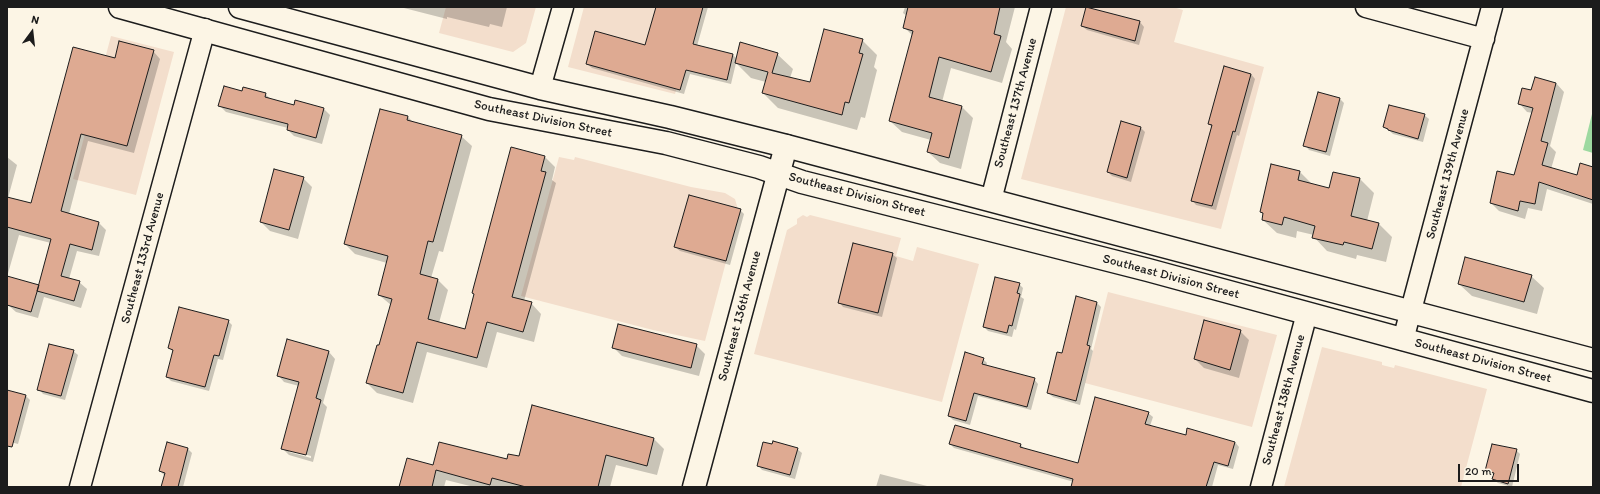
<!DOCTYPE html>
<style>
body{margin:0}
#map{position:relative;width:1600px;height:494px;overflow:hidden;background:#fcf5e5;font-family:Itim,sans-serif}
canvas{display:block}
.frame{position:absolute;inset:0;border:8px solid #1c1c1c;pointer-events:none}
.north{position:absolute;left:12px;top:12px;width:40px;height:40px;-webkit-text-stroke:3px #fcf5e5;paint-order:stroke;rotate:15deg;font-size:11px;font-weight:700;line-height:16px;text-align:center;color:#1c1c1c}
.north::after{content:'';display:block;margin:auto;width:14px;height:18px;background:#1c1c1c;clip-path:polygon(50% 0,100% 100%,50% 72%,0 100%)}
.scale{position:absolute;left:1458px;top:464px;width:61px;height:18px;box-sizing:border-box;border:2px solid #1c1c1c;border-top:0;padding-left:5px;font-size:12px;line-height:14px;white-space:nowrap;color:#1c1c1c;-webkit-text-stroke:3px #fcf5e5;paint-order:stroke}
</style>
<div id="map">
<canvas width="1600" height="494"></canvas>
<div class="frame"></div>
<div class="north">N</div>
<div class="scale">20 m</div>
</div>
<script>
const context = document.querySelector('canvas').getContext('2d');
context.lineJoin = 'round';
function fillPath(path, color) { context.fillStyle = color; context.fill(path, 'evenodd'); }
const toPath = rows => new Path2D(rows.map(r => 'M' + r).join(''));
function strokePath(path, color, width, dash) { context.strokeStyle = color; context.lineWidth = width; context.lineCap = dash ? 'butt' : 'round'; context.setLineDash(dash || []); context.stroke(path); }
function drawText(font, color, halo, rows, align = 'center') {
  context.font = font + ' Itim,sans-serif'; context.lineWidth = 4; context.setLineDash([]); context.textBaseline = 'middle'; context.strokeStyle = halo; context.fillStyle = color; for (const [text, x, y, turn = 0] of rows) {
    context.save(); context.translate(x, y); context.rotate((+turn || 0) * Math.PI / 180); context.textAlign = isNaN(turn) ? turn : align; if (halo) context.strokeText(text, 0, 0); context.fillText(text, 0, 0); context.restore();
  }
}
fillPath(toPath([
 [446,7,536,7,526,43,513,52,439,33],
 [584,7,698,7,675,94,568,67],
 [1066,7,1173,7,1183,10,1174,42,1264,67,1221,229,1021,179],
 [111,36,174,52,136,195,73,179],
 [559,157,574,160,575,157,691,187,725,193,735,199,739,213,705,341,653,330,521,296],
 [803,215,807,217,810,215,901,238,896,256,913,261,917,247,979,264,942,402,754,354,787,230,797,224,797,219],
 [1108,292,1277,335,1252,427,1085,383],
 [1322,347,1382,362,1382,365,1394,368,1395,365,1487,389,1461,487,1284,487]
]), '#f3decc');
fillPath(toPath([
 [1593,110,1593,153,1583,150]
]), '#9dd9a0');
fillPath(toPath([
 [400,7,507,7,502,27,490,24,489,27,447,17,447,19],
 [657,7,708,7,697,46,733,55,737,59,777,54,793,69,790,78,810,84,862,40,877,55,874,67,877,70,865,118,861,117,857,130,778,108,763,93,766,82,751,78,736,63,731,84,690,74,684,94,592,68,587,64,646,46],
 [905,7,1015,7,1006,42,1012,49,1002,83,951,68,942,102,962,107,973,118,961,169,940,163,928,152,931,140,902,132,890,121,913,36,904,27,907,16,903,13],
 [1140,22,1144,27,1139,45,1087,30,1082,26],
 [153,51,160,59,134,153,88,141,69,214,99,223,106,230,99,256,77,251,69,279,79,282,87,289,81,308,44,297,38,318,16,312,7,304,7,157,17,165,8,198,32,204,115,59],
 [19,235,51,243,39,286,7,277],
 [1251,74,1255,79,1239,136,1237,135,1216,210,1196,205,1192,200,1212,127,1209,124],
 [1535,78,1556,83,1564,92,1550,146,1556,152,1551,169,1578,176,1593,168,1593,204,1547,189,1542,211,1528,208,1525,219,1499,211,1491,203,1515,176,1533,113,1527,112,1519,103,1532,92],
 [243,92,265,94,272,100,294,106,296,102,324,109,330,115,322,144,294,136,288,130,288,128,226,112,220,106],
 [1340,99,1344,103,1330,156,1309,150,1305,145],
 [1424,115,1429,119,1423,142,1393,134,1384,126],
 [408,117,414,123,461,136,472,146,443,252,439,251,431,278,438,280,448,290,439,323,466,330,545,157,555,167,552,180,556,183,524,301,531,303,541,314,534,342,497,332,487,368,427,352,413,403,377,393,367,383,380,347,391,305,379,295,387,263,355,254,345,244],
 [1122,122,1141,128,1145,132,1131,182,1112,176,1108,172],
 [1300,172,1312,184,1330,189,1334,173,1360,179,1374,193,1367,221,1378,223,1392,237,1386,262,1357,255,1356,259,1327,251,1314,237,1314,235,1297,231,1296,238,1277,233,1263,220,1264,215,1261,212],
 [303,178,312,187,298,239,270,231,261,222],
 [740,210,744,214,730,265,680,251,675,247],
 [892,254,897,258,882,317,843,307,839,302],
 [1531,276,1544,288,1537,314,1472,296,1459,284],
 [1019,284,1023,288,1021,297,1024,299,1016,330,1014,329,1012,337,988,331,984,327],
 [1097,303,1101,307,1091,349,1093,351,1080,405,1053,397,1048,393],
 [228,321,232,325,223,360,218,359,209,391,171,381,167,377,174,352,169,348],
 [1240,331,1249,340,1239,378,1204,368,1195,359],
 [696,345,705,354,699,376,622,356,613,347],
 [73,351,78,355,65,400,43,394,39,389],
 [329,352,335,359,323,403,327,407,313,462,289,455,283,449,299,386,284,382,278,375],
 [289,450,311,456,311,458,289,452],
 [983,359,987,363,986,367,1034,379,1038,384,1031,410,978,396,970,425,953,420,949,416],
 [8,392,26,396,30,400,18,444,7,441],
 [533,407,654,439,664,449,657,475,616,465,610,487,474,487,446,480,444,487,400,487,433,466,507,461,519,458],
 [1148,413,1153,417,1150,426,1186,436,1235,442,1239,447,1233,469,1218,465,1212,487,1072,487,1074,482,954,448,950,444,1021,445,1025,450,1079,464],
 [188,449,192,453,183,487,162,487,165,476,160,471],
 [797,449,802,453,795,479,762,470,758,465],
 [1516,450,1520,454,1512,487,1498,483,1493,479,1494,475,1486,470],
 [880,474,931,487,876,487]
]), '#0003');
const building = toPath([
 [656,7,703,7,693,44,733,54,727,80,686,70,680,90,586,64,595,31,645,45,656,7],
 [908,7,1000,7,994,34,1001,36,991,72,939,57,929,97,962,106,949,158,927,152,932,133,889,121,913,31,903,28,908,7],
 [1086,7,1140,21,1135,41,1081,26,1086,7],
 [824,29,863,39,859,53,863,54,849,103,845,102,842,115,762,93,768,72,735,63,740,42,778,53,772,73,810,82,824,29],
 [119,41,154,50,127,146,81,134,61,211,99,222,92,250,70,244,61,276,80,281,74,301,37,291,51,239,7,227,7,197,31,203,73,47,115,58,119,41],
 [1224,66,1251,74,1235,132,1233,131,1212,206,1191,201,1212,125,1208,124,1224,66],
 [1535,77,1556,83,1541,141,1548,143,1542,165,1577,175,1580,163,1593,167,1593,200,1539,182,1535,204,1520,201,1518,211,1490,203,1497,171,1514,175,1533,108,1518,104,1522,88,1531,90,1535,77],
 [224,86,242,91,243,87,266,93,265,97,294,105,295,100,324,108,316,138,287,130,288,124,218,106,224,86],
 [1318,92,1340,98,1326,152,1303,146,1318,92],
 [1389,105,1425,114,1418,139,1388,130,1388,129,1383,127,1389,105],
 [380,109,408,116,407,120,462,135,433,242,428,241,420,274,438,279,428,319,465,329,474,294,472,293,511,147,545,156,541,171,546,172,512,297,532,302,523,332,487,322,477,358,417,342,403,393,366,383,377,345,379,345,392,299,378,295,388,256,344,244,380,109],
 [1121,121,1141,127,1127,178,1107,172,1121,121],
 [1271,164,1300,171,1298,180,1329,188,1333,172,1360,178,1351,216,1379,223,1372,249,1344,242,1343,245,1312,238,1315,226,1284,217,1282,225,1262,220,1263,213,1260,212,1271,164],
 [274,169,304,177,289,230,260,222,274,169],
 [689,195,741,209,726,261,674,247,689,195],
 [853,243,893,253,878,313,838,303,853,243],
 [1465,257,1532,275,1524,302,1458,284,1465,257],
 [7,276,39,285,31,312,7,305,7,276],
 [995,277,1020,283,1017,293,1020,294,1012,326,1009,325,1007,333,983,327,995,277],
 [1076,296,1097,302,1087,345,1090,346,1076,401,1047,393,1057,352,1062,353,1076,296],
 [179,307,229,320,219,356,214,355,205,387,166,377,173,350,168,348,179,307],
 [1204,320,1241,330,1230,370,1194,359,1204,320],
 [618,324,697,344,691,368,612,348,618,324],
 [287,339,329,351,316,398,321,400,306,455,281,449,299,382,277,376,287,339],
 [49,344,74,350,61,396,37,390,49,344],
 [965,352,984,358,982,364,1035,378,1027,407,974,393,966,421,948,416,965,352],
 [7,390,26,395,12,447,7,446,7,390],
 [1095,397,1149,412,1145,424,1186,435,1187,428,1235,442,1228,466,1214,462,1206,487,1071,487,1073,479,949,444,955,425,1021,444,1020,447,1078,463,1095,397],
 [532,405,654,438,647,466,606,455,598,487,526,487,492,478,490,485,436,470,432,487,399,487,407,458,433,465,439,442,507,459,508,454,519,456,532,405],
 [773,441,798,448,790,475,757,466,763,442,772,444,773,441],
 [167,442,188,448,178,487,161,487,165,473,159,471,167,442],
 [1492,444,1517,449,1508,484,1492,479,1494,473,1485,471,1492,444]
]);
fillPath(building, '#deaa92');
strokePath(building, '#1c1c1c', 1);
const street = toPath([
 [1366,7,1484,39],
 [540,88,563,7],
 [991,200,1041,7],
 [1403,340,1492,7],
 [80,487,205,29],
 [1261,487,1307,313]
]);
const secondary = toPath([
 [694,487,786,146]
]);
const primary = toPath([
 [120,7,489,109,666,143,759,167,802,182,1148,270,1593,391],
 [240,7,540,88,670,117,786,146,1593,360]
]);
strokePath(street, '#1c1c1c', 23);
strokePath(secondary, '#1c1c1c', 25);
strokePath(primary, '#1c1c1c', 25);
strokePath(street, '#fcf5e5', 20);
strokePath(secondary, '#fcf5e5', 22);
strokePath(primary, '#fcf5e5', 22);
drawText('13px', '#1c1c1c', '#fcf5e5', [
 ["Southeast 137th Avenue",1016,103,-75],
 ["Southeast Division Street",543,119,12],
 ["Southeast 139th Avenue",1448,174,-75],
 ["Southeast Division Street",857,195,15],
 ["Southeast 133rd Avenue",143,258,-75],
 ["Southeast Division Street",1171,277,15],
 ["Southeast 136th Avenue",740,316,-75],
 ["Southeast Division Street",1483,361,15],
 ["Southeast 138th Avenue",1284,400,-75]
]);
</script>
